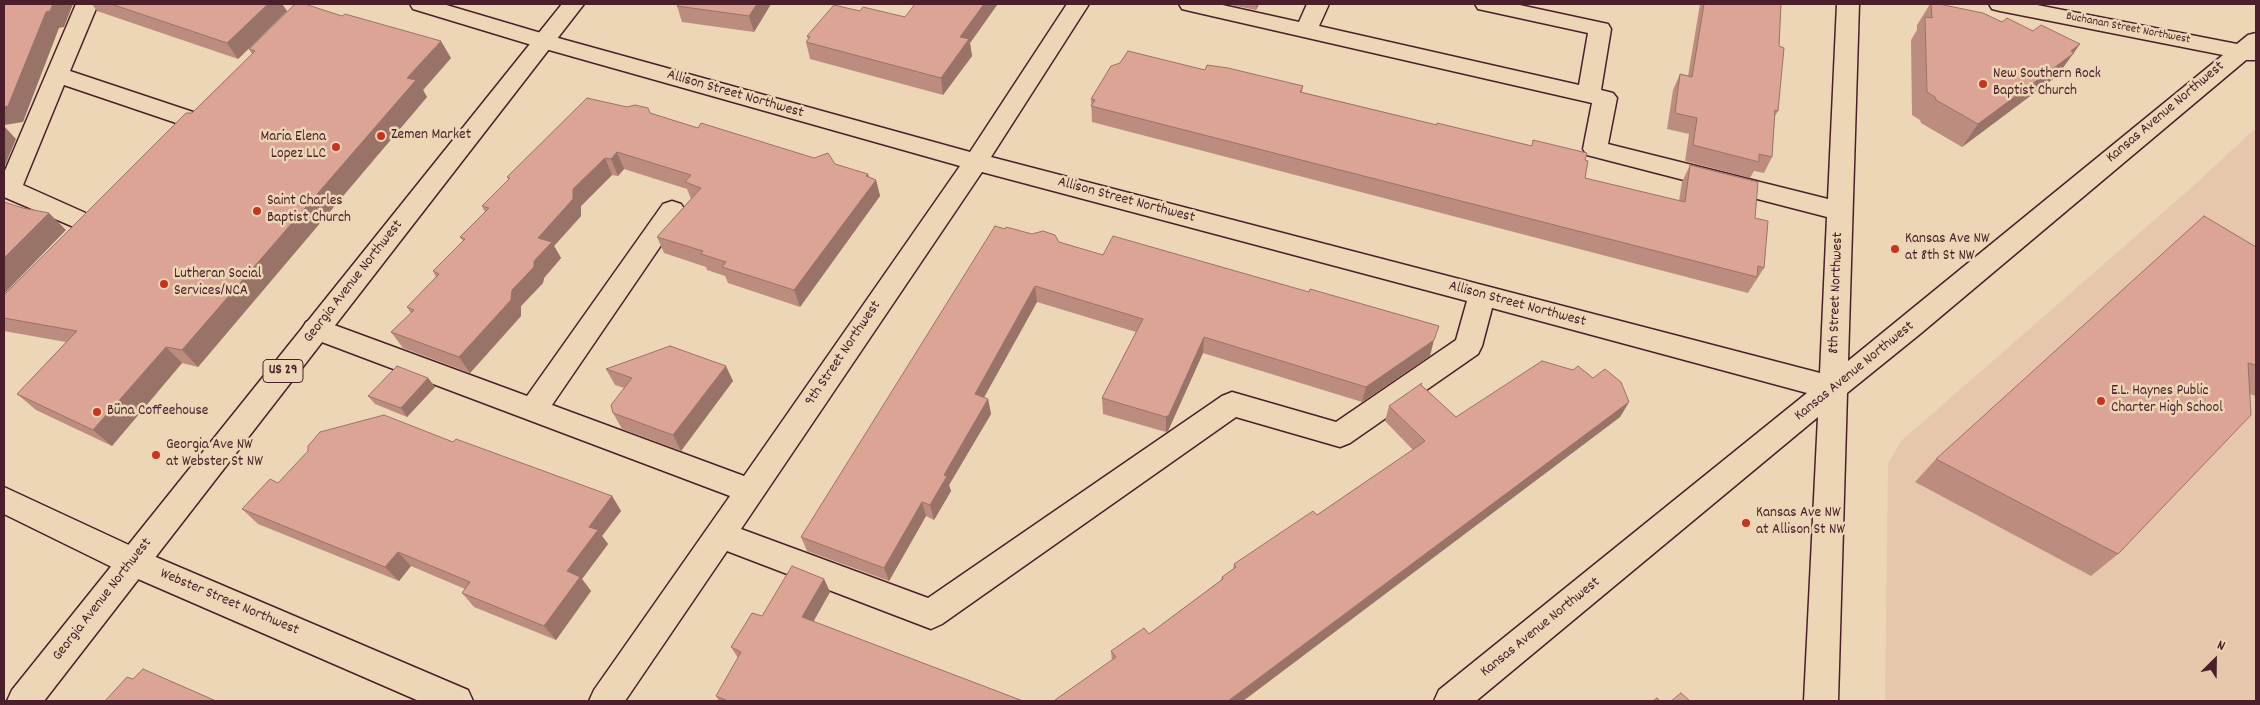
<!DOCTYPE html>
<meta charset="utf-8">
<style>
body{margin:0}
#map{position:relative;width:2260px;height:705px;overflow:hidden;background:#ecd6b5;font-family:Dekko,sans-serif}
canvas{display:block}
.frame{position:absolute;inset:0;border:5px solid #4a1f2b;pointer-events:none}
.north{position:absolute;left:2190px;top:635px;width:50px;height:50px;-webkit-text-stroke:4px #ecd6b5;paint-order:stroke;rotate:23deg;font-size:14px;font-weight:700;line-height:20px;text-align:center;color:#4a1f2b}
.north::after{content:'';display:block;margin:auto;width:18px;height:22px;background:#4a1f2b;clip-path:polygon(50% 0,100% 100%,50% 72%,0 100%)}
</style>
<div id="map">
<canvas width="2260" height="705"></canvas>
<div class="frame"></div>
<div class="north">N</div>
</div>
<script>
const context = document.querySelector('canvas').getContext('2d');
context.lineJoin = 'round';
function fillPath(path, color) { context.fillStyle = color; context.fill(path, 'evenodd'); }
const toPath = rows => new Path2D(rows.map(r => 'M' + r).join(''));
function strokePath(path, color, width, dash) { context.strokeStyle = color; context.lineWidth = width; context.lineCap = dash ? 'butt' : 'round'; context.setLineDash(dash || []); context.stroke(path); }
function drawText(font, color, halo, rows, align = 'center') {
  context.font = font + ' Dekko,sans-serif'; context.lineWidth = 5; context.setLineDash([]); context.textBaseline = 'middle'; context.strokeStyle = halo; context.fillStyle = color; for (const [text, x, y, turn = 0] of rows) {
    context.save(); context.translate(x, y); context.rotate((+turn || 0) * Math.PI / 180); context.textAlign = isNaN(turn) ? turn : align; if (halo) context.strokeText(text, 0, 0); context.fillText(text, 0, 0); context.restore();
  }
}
fillPath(toPath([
 [2256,128,2256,701,1885,701,1888,464,1901,441,2192,187]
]), '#e7c7ab');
const minor = toPath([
 [76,4,98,4,70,71,202,115,206,121,202,127,194,129,64,85,23,185,99,219,103,225,99,231,90,234,4,197,4,173,76,4],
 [410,4,443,4,551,36,970,152,1067,4,1089,4,991,157,1820,373,1827,217,1587,155,1583,149,1592,103,1190,11,1182,9,1179,4,1218,4,1299,22,1307,4,1329,4,1319,26,1579,85,1588,33,1478,9,1475,4,1515,4,1608,24,1611,29,1601,90,1613,93,1617,98,1608,144,1828,199,1837,4,1859,4,1848,361,2223,55,2000,11,1992,9,1989,4,2032,4,2237,44,2248,35,2256,33,2256,60,2246,60,1920,334,1847,393,1838,701,1804,701,1818,417,1476,701,1434,701,1439,690,1807,393,1492,308,1482,346,1478,354,1350,443,1340,447,1236,417,942,624,931,629,727,551,625,701,589,701,594,690,730,496,306,336,302,329,306,322,316,318,326,322,527,396,663,204,672,201,681,204,685,210,681,216,552,405,744,476,960,166,535,46,413,9,410,4],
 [982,172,1467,301,1456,340,1336,422,1232,392,1222,396,928,598,741,529,982,172],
 [4,487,144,552,468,690,473,701,419,701,122,572,4,514,4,487]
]);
const highway = toPath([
 [562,4,584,4,44,701,7,701,12,690,562,4]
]);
strokePath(minor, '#4a1f2b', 3);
strokePath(highway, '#4a1f2b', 3);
fillPath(minor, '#ecd6b5');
fillPath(highway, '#ecd6b5');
fillPath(toPath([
 [92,4,282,4,287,11,238,59,97,11],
 [771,4,754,32,682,22,677,6],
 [1226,4,1259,4,1256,10],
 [1700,4,1781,4,1779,46,1778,111,1775,116,1772,157,1764,173,1754,171,1750,178,1685,161,1689,134,1667,129,1673,90,1680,74,1688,76],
 [1930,4,1939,4,2080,44,2057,76,1962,147,1921,123,1920,120,1912,115,1911,40,1917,30,1917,25],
 [997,5,970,43,972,56,943,95,810,59,806,42,808,40,807,36,860,11,905,17],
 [249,49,451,58,423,90,427,97,198,367,182,363,112,446,36,410,17,394,66,342,4,331,4,295,192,113,252,54],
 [1205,70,1303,86,1302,92,1437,125,1532,146,1533,140,1585,160,1585,178,1679,201,1682,182,1690,165,1755,218,1764,268,1748,293,1092,122,1091,99],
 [650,113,698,128,868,174,869,177,876,180,880,196,800,307,728,283,725,276,707,270,706,267,664,253,657,237,691,199,687,189,624,169,618,176,612,175,581,206,581,216,554,246,561,258,544,278,543,283,521,306,521,316,470,373,403,348,391,332,411,313,407,307,436,277,433,271,463,241,460,237,485,212,482,206,509,180,507,177],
 [1059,242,1430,356,1362,402,1203,353,1168,431,1166,432,1103,414,1102,398,1136,332,1037,302,984,397,988,399,991,414,949,485,951,491,934,520,926,516,889,581,807,551,801,537],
 [2256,247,2256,396,2250,394,2118,554,2091,576,1915,482,1936,459],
 [606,369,733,381,681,451,622,429,613,413,624,388,615,385],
 [428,378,435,387,407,417,375,404,368,396],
 [1593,378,1629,402,1620,417,1243,701,1055,701,1055,700,1112,661,1111,651,1149,634,1221,580,1222,577,1233,569,1234,564,1317,515,1413,450,1385,421,1389,406,1421,385,1456,417],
 [453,442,612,496,621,511,602,536,608,544,582,579,591,591,556,640,474,607,462,593,465,589,411,566,399,581,258,524,242,509],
 [824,579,830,592,814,621,738,658,731,647,762,616],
 [716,696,728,701,719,701]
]), '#bc8d7f');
fillPath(toPath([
 [53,4,73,4,64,27,59,28,23,122,4,125,4,107,46,12],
 [268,4,282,4,287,11,238,59,227,43],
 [757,4,771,4,754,32,749,16],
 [984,4,997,4,997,5,970,43,972,56,943,95,941,78,960,37],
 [1257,4,1259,4,1256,10],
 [441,41,451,58,423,90,427,97,198,367,182,350,407,78],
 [2080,44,2057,76,1962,147,1978,124],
 [4,126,16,139,4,168],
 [617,152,624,169,618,176,611,159],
 [605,158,612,175,581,206,581,216,554,246,561,258,544,278,543,283,521,306,521,316,470,373,459,357,534,261,538,238,573,189],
 [868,174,871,187,876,180,880,196,800,307,794,290],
 [49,213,66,230,4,294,4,258],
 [1035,286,1037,302,977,410,975,394],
 [1204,337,1203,353,1168,431,1166,432,1166,417],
 [1434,340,1430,356,1362,402,1366,387],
 [166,347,182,363,112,446,93,430],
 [726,366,733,381,681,451,673,435],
 [428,378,435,387,407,417,401,408],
 [988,399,991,414,949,485,951,491,934,520,930,505,944,475],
 [1629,402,1620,417,1243,701,1228,701],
 [612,496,621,511,602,536,608,544,582,579,591,591,556,640,544,626,567,571,589,527],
 [922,502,926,516,889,581,884,568],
 [398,552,411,566,399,581,385,567],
 [824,579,830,592,808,630,802,617]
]), '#997368');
const building = toPath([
 [4,4,53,4,50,11,46,12,8,106,4,107,4,4],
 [111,4,268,4,227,43,111,4],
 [295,4,305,4,342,16,345,14,441,41,407,78,416,80,182,350,166,347,93,430,17,394,77,331,4,318,4,295,186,113,192,113,255,51,249,49,295,4],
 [679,4,757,4,749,16,677,6,679,4],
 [915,4,984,4,960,37,969,39,941,78,806,42,810,37,807,36,834,5,860,11,863,7,905,17,915,4],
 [1704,4,1781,4,1779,46,1784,48,1778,111,1775,110,1772,157,1759,154,1759,162,1693,145,1697,118,1675,113,1680,74,1692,77,1704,4],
 [1931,4,1939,4,1983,13,2002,22,2007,18,2033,31,2041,25,2080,44,2071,51,2074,53,1978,124,1936,100,1935,97,1927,92,1925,17,1932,18,1931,4],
 [1128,51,1205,70,1207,65,1228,68,1303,86,1300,92,1437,125,1437,123,1532,146,1533,140,1587,153,1585,160,1588,161,1585,178,1685,202,1690,165,1758,182,1755,218,1768,221,1764,268,1758,266,1757,277,1091,106,1095,100,1091,99,1111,66,1120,63,1128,51],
 [587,98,627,107,635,105,648,108,650,113,698,128,701,123,814,158,828,153,835,164,868,174,866,176,876,180,794,290,722,267,726,262,701,254,703,251,657,237,701,188,685,182,691,175,617,152,611,159,605,158,573,189,573,199,538,238,552,242,534,261,534,267,512,290,511,300,459,357,391,332,414,310,407,307,439,274,433,271,465,239,460,237,489,208,482,206,510,178,507,177,587,98],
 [4,202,23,208,49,213,4,258,4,202],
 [2204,216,2256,247,2256,365,2248,363,2251,415,2118,554,1936,459,2204,216],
 [995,226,1005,229,1006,227,1032,234,1043,231,1055,235,1059,242,1103,255,1113,236,1309,292,1310,289,1439,326,1434,340,1366,387,1204,337,1169,415,1166,417,1102,398,1143,319,1035,286,975,394,988,399,944,475,947,476,930,505,922,502,884,568,801,537,995,226],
 [670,346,726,366,673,435,613,413,611,405,632,378,606,369,670,346],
 [1542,361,1573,370,1578,366,1593,378,1605,369,1621,382,1629,402,1228,701,1056,701,1055,700,1116,657,1111,651,1144,628,1149,634,1223,579,1222,577,1236,567,1234,564,1313,511,1317,515,1421,444,1425,441,1389,406,1422,383,1421,385,1456,417,1542,361],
 [397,366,428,378,401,408,368,396,397,366],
 [384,415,453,442,456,439,612,496,589,527,598,530,567,571,580,577,544,626,462,593,470,582,398,552,385,567,242,509,270,479,278,483,308,451,308,446,320,432,384,415],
 [792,566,824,579,802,617,1023,701,728,701,716,696,741,652,731,647,752,613,762,616,792,566],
 [143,669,216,701,105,701,127,677,133,679,143,669],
 [1681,693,1690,701,1671,701,1681,693],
 [1657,698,1660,701,1653,701,1657,698]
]);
fillPath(building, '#dba494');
strokePath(building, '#997368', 1);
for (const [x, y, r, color] of [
 [1983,84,5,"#c8321e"],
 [381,136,5,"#c8321e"],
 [336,147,5,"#c8321e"],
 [257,211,5,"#c8321e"],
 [1895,249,5,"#c8321e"],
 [164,284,5,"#c8321e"],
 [2101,401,5,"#c8321e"],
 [97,412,5,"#c8321e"],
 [156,455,5,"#c8321e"],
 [1746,523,5,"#c8321e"]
]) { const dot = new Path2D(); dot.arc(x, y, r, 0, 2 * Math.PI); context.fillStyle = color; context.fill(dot); strokePath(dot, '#ecd6b5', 2); }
drawText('12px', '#4a1f2b', '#ecd6b5', [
 ["Buchanan Street Northwest",2128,29,11]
]);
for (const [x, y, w] of [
 [283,371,40]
]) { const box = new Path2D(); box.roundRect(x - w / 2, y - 11.5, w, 23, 4); context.fillStyle = '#ecd6b5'; context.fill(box); strokePath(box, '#4a1f2b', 1); }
drawText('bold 14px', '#4a1f2b', null, [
 ["US 29",283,371]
]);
drawText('15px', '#4a1f2b', '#ecd6b5', [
 ["New Southern Rock",1993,75],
 ["Baptist Church",1993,92],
 ["Zemen Market",391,136],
 ["Maria Elena",326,138,"right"],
 ["Lopez LLC",326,155,"right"],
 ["Saint Charles",267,202],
 ["Baptist Church",267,219],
 ["Kansas Ave NW",1905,240],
 ["at 8th St NW",1905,257],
 ["Lutheran Social",174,275],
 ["Services/NCA",174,292],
 ["E.L. Haynes Public",2111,392],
 ["Charter High School",2111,409],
 ["Büna Coffeehouse",107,412],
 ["Georgia Ave NW",166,446],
 ["at Webster St NW",166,463],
 ["Kansas Ave NW",1756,514],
 ["at Allison St NW",1756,531]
], 'left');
drawText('15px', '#4a1f2b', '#ecd6b5', [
 ["Allison Street Northwest",735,95,16],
 ["Kansas Avenue Northwest",2166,113,-40],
 ["Allison Street Northwest",1126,201,15],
 ["Georgia Avenue Northwest",354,282,-52],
 ["8th Street Northwest",1837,293,-88],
 ["Allison Street Northwest",1517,305,15],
 ["9th Street Northwest",844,354,-56],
 ["Kansas Avenue Northwest",1855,372,-39],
 ["Georgia Avenue Northwest",103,600,-52],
 ["Webster Street Northwest",229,603,23],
 ["Kansas Avenue Northwest",1541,628,-39]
]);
</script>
